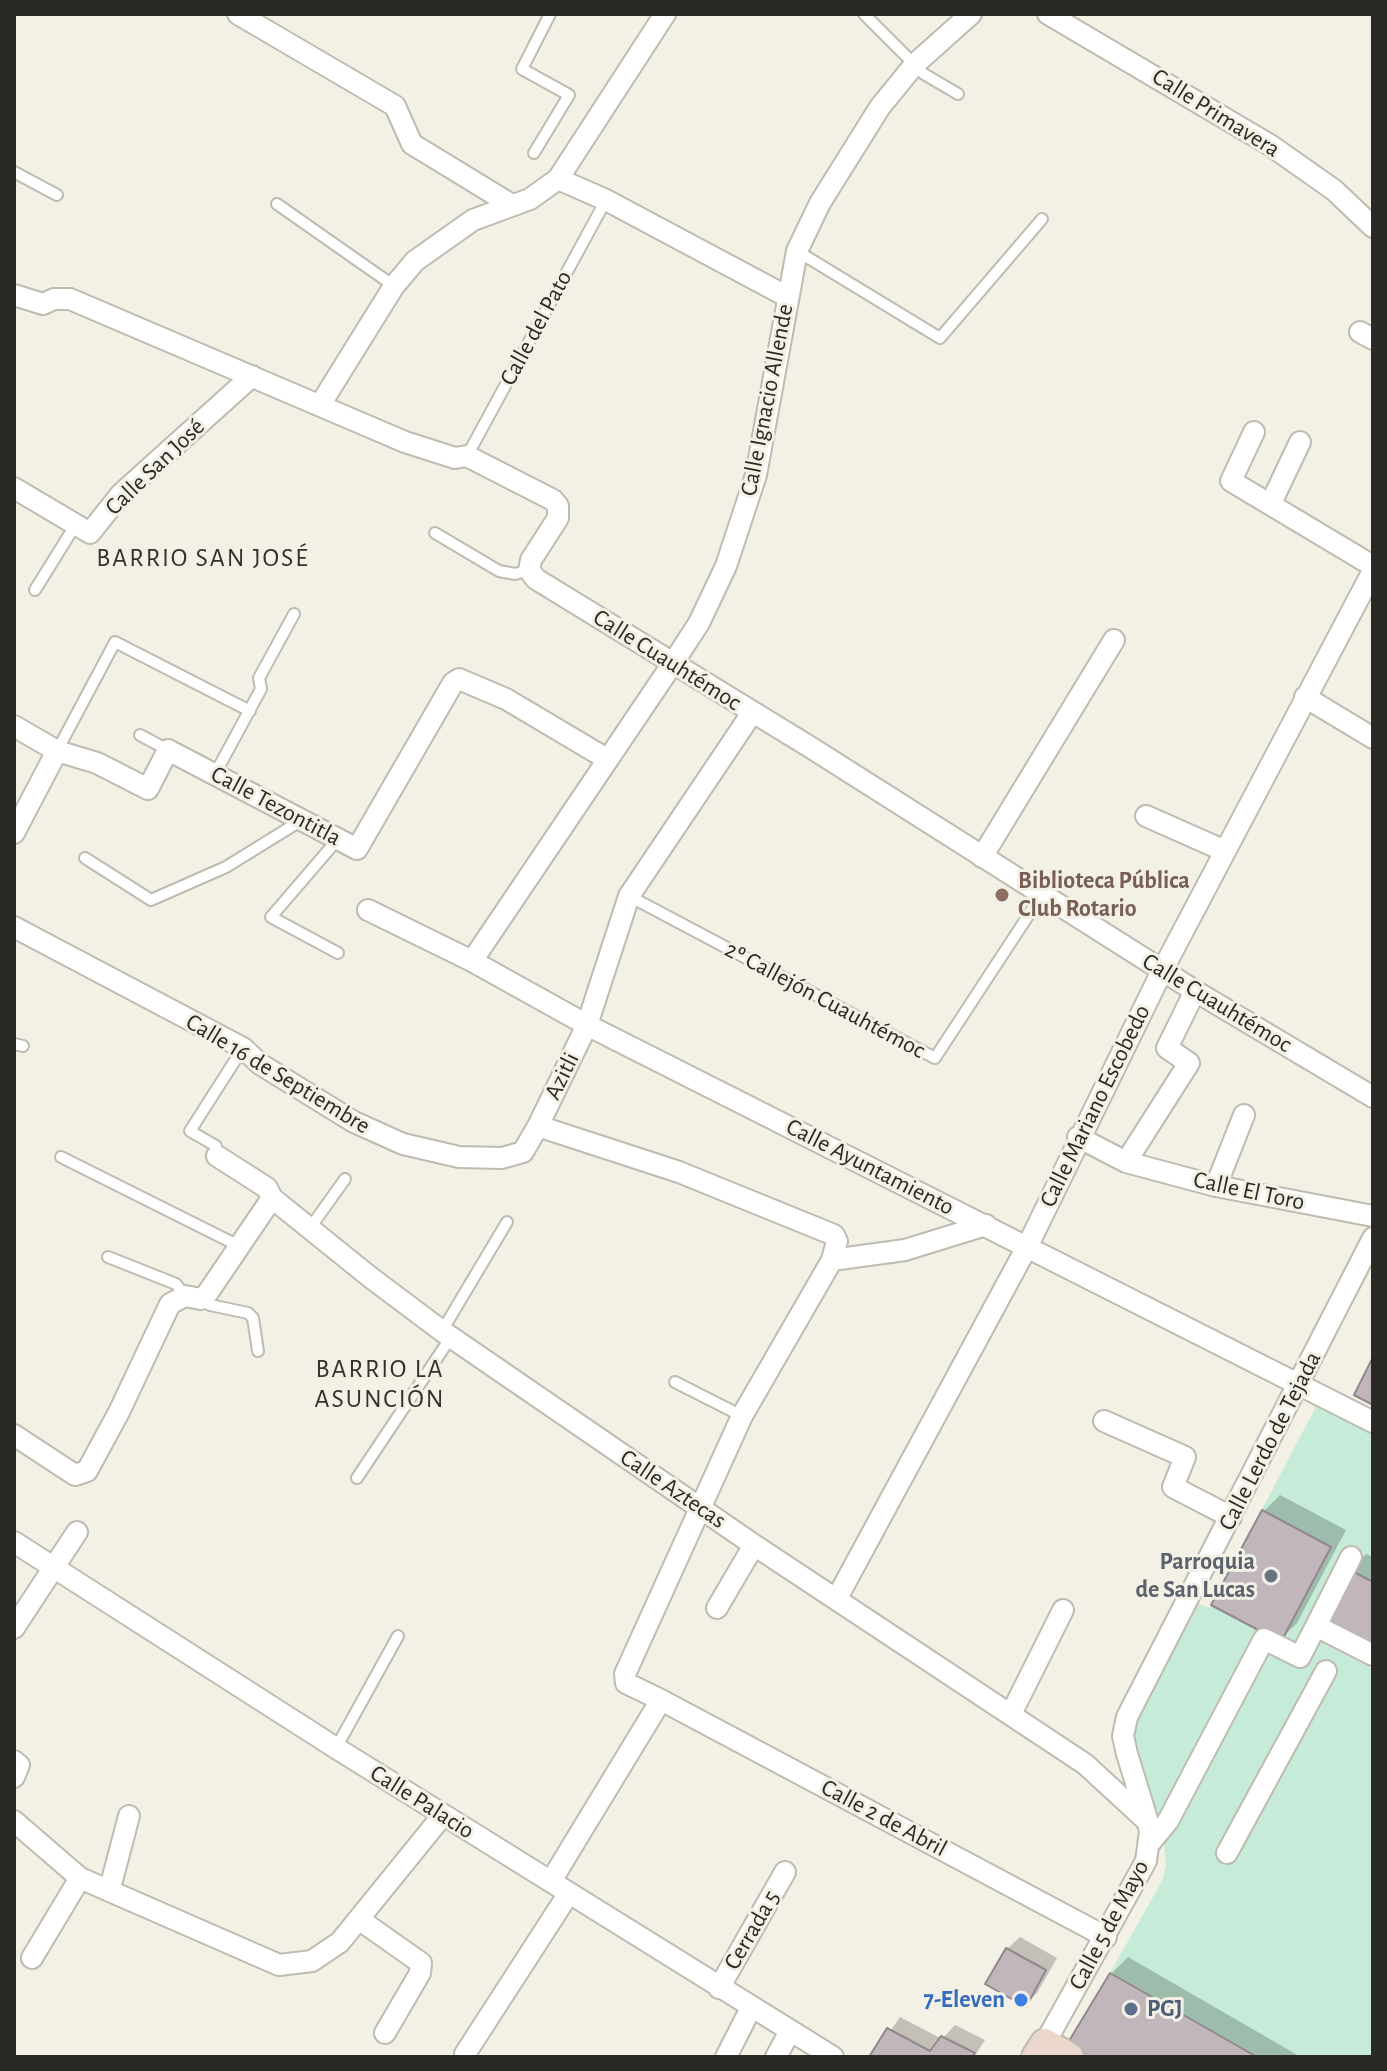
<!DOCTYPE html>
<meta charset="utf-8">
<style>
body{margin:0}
#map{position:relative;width:1387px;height:2071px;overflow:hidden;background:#f3f0e5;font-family:"Alegreya Sans",sans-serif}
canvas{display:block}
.frame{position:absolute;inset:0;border:16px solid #2a2925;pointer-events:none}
</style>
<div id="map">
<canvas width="1387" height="2071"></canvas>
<div class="frame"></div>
</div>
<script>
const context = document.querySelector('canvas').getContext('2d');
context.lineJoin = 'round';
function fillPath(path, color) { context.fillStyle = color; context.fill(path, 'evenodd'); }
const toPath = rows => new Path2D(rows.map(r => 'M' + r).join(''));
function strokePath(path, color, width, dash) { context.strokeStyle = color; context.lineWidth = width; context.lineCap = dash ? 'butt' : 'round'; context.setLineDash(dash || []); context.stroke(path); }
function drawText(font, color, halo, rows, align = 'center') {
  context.font = font + ' "Alegreya Sans",sans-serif'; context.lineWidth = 6; context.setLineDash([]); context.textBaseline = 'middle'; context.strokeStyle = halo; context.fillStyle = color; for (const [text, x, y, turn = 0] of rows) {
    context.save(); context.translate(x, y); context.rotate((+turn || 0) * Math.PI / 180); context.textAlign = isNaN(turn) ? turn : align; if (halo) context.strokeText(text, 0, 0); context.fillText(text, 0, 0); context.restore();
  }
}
fillPath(toPath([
 [1319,1401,1373,1430,1373,2057,1257,2057,1110,1973,1162,1881,1166,1865,1163,1830,1129,1736,1191,1601,1210,1608]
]), '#c6ebd8');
fillPath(toPath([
 [1280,1495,1346,1530,1297,1623,1280,1640,1264,1511],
 [1366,1554,1373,1557,1373,1646,1350,1570],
 [1020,1937,1057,1958,1037,1993,1025,2005,1007,1949],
 [1128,1957,1301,2057,1090,2057,1111,1974],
 [900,2017,942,2039,955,2025,985,2040,974,2057,872,2057]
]), '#0003');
const building = toPath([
 [1373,1357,1373,1405,1354,1395,1373,1357],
 [1262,1510,1331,1547,1281,1642,1211,1605,1262,1510],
 [1348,1569,1373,1582,1373,1648,1321,1621,1348,1569],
 [1006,1948,1046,1970,1026,2007,985,1984,1006,1948],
 [1110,1973,1257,2057,1087,2057,1066,2046,1110,1973],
 [887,2028,930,2051,941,2036,975,2053,972,2057,869,2057,887,2028]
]);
fillPath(building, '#c1b6bc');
strokePath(building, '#92888d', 2);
const lane = toPath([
 [864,14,924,74,958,94],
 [534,153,569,95,522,69,550,14],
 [14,172,57,195],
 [277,204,394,286],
 [797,251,940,338,1042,219],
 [467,456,606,200],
 [435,533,499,571,515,574,529,570],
 [35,590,76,524],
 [140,735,168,750],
 [57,751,115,642,250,711],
 [215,774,261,689,259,678,294,614],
 [85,858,151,900,226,867,302,820],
 [629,896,935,1058,1041,896],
 [338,953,271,917,338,839],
 [14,1044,23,1046],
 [217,1156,216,1146,190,1131,243,1048],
 [61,1157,239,1246],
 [310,1228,345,1179],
 [108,1257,176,1284,185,1296],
 [201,1299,210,1305,248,1313,253,1318,258,1351],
 [442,1331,507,1222],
 [675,1382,742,1416],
 [357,1478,451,1337],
 [336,1748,398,1636]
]);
const street = toPath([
 [238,14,395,106,412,144,512,205],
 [1048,14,1270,145,1334,190,1373,227],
 [558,179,606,200,786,296],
 [14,295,43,304,54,299,70,299,405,442,455,458,467,456,553,500,558,506,558,518,531,560,529,570,536,579,810,747,1195,991,1373,1097],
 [1360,332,1373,339],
 [320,405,394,286,415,261,473,220,530,199,558,179,665,14],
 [1254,432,1231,481,1373,566],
 [14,488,90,533,121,494,252,376],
 [1271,503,1300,442],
 [1305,697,1373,738],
 [14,726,57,751,97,763,148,789,168,750,357,849,453,683,459,679,506,699,607,759],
 [1146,816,1225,851],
 [14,833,57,751],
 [982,857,1114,640],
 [368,910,472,961,587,1025,1373,1422],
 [14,927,243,1048,260,1064,354,1122,403,1144,459,1157,502,1158,523,1152,538,1126,679,1172,834,1235,837,1241,832,1260,742,1416,625,1674,626,1683,661,1700,551,1881],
 [472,961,673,663,699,623,726,566,756,475,797,251,820,203,880,107,915,64,971,14],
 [538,1126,587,1025,629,896,752,713],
 [1078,1137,1126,1162,1216,1186,1373,1216],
 [217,1156,267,1188,272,1198,370,1277,442,1331,754,1545,1085,1764,1147,1821,1150,1831,1146,1861,1045,2043],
 [1126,1162,1189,1063,1167,1048,1195,991],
 [1216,1186,1244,1115],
 [832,1260,905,1250,986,1225],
 [1104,1421,1185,1457,1173,1487,1231,1517],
 [14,1435,75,1475,87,1471,119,1412,170,1304,185,1296,201,1299,207,1294,272,1198],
 [14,1542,336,1748,833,2057],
 [837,1598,1028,1245,1162,971,1373,571],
 [717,1608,754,1545],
 [1316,1626,1351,1557],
 [14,1628,77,1532],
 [661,1700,1106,1937],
 [1011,1714,1063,1610],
 [14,1761,19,1765,14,1777],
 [1147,1819,1127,1754,1123,1736,1127,1717,1373,1238],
 [14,1821,80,1878,279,1965,312,1961,340,1942,443,1815],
 [1149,1844,1168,1821,1264,1639,1300,1657,1316,1626,1373,1655],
 [1227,1853,1326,1671],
 [110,1888,129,1816],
 [360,1920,421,1963,420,1973,385,2033],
 [32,1958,80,1878],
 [719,1988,785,1872],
 [465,2054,569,1893],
 [726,2057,751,2008],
 [776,2057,790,2031]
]);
const secondary = toPath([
 [1036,2057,1045,2043,1069,2057]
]);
strokePath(lane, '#bebbb0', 14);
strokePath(street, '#bebbb0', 24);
strokePath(secondary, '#bebbb0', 32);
strokePath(lane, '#fff', 10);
strokePath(street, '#fff', 20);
strokePath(secondary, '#ecd7cd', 28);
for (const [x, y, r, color] of [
 [1002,895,8,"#8d6e63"],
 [1271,1576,8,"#6b7280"],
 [1021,2000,8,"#3f7fe0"],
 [1131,2009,8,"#5c6f8a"]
]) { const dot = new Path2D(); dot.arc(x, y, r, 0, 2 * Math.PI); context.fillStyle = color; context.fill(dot); strokePath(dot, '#f3f0e5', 3); }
drawText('24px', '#2a2925', '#f3f0e5', [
 ["Calle Primavera",1216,113,32],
 ["Calle del Pato",536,328,-62],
 ["Calle Ignacio Allende",767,400,-79],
 ["Calle San José",155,467,-44],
 ["Calle Cuauhtémoc",667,660,32],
 ["Calle Tezontitla",276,806,28],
 ["2º Callejón Cuauhtémoc",825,1000,28],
 ["Calle Cuauhtémoc",1217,1003,31],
 ["Calle 16 de Septiembre",278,1074,31],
 ["Azitli",562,1076,-64],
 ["Calle Mariano Escobedo",1095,1106,-64],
 ["Calle Ayuntamiento",870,1167,27],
 ["Calle El Toro",1249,1191,12],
 ["Calle Lerdo de Tejada",1270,1441,-63],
 ["Calle Aztecas",673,1489,34],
 ["Calle Palacio",422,1802,32],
 ["Calle 2 de Abril",884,1818,28],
 ["Calle 5 de Mayo",1109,1925,-62],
 ["Cerrada 5",752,1930,-60]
]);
drawText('bold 24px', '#785e54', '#f3f0e5', [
 ["Biblioteca Pública",1018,881],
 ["Club Rotario",1018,909]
], 'left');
drawText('bold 24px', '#5b616d', '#f3f0e5', [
 ["Parroquia",1255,1562],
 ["de San Lucas",1255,1590]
], 'right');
drawText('bold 24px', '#366cbe', '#f3f0e5', [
 ["7-Eleven",1005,2000]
], 'right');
drawText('bold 24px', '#4e5e75', '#f3f0e5', [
 ["PGJ",1147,2009]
], 'left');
context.letterSpacing = '2px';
drawText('26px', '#343229', '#f3f0e5', [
 ["BARRIO SAN JOSÉ",203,558],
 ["BARRIO LA",380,1369],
 ["ASUNCIÓN",380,1399]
]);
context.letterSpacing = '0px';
</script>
